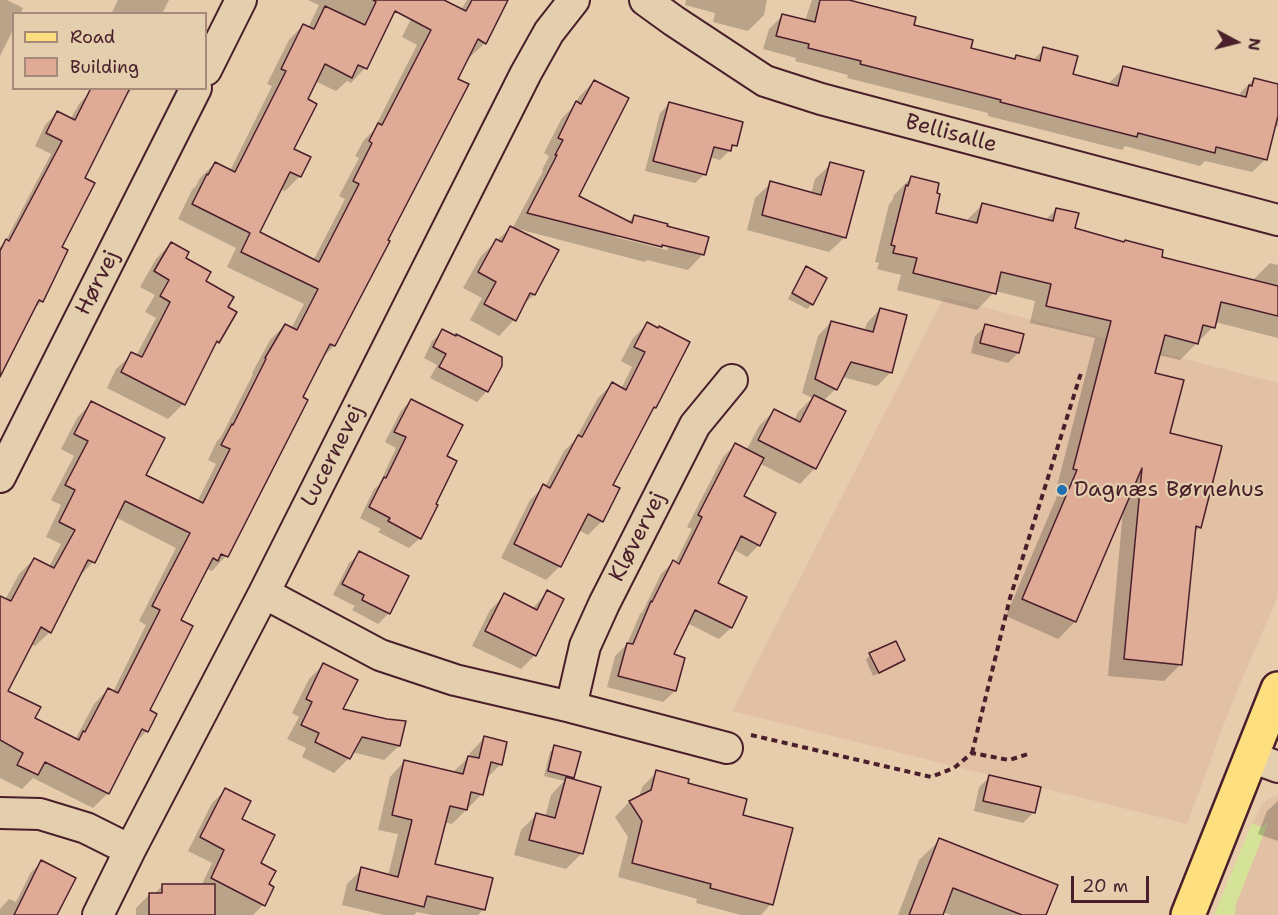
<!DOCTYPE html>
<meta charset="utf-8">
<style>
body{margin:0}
#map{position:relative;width:1278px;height:915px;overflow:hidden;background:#e8cdad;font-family:"Shantell Sans",sans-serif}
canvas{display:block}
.legend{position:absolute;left:12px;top:12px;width:195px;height:78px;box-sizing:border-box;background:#e3cfad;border:2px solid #a68979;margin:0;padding:8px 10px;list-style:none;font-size:18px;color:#4a1f2b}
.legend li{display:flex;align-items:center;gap:12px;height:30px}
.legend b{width:30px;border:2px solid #a68979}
.north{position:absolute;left:1206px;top:12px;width:60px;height:60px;-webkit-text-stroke:4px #e3cfad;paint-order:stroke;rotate:97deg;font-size:16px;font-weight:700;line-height:24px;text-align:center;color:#4a1f2b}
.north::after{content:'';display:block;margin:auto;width:21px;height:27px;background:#4a1f2b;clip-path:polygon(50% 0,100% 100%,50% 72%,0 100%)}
.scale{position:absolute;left:1071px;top:876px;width:78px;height:27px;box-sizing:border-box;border:3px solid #4a1f2b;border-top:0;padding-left:8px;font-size:18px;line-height:21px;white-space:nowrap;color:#4a1f2b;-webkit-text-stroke:4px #e3cfad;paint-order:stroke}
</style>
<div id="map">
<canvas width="1278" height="915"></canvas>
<ul class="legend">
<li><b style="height:8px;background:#fddf80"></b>Road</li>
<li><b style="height:16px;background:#dfab97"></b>Building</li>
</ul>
<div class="north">N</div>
<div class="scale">20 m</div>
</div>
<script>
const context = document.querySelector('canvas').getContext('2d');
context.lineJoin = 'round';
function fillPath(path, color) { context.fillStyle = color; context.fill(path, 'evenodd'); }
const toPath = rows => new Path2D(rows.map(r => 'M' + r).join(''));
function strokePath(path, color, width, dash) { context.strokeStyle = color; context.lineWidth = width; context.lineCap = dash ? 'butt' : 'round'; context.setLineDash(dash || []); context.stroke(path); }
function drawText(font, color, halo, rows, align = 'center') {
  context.font = font + ' "Shantell Sans",sans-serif'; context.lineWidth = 4.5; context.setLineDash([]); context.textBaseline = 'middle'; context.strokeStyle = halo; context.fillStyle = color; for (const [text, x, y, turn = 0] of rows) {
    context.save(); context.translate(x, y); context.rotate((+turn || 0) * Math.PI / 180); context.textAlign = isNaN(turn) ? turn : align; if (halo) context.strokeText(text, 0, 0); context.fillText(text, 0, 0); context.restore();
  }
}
fillPath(toPath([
 [944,297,1278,383,1278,596,1231,705,1187,824,732,711],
 [1278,795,1278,915,1214,915,1247,836,1262,804,1268,799]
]), '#e2c0a4');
fillPath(toPath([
 [1252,823,1262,827,1268,823,1236,904,1235,915,1214,915]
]), '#d4e397');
fillPath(toPath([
 [0,0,7,0,23,8,20,14,14,14,14,28,0,56],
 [118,0,169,0,162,14,111,14],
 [308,0,399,0,365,68,351,83,347,81,336,91,315,81,306,100,292,149,309,158,300,176,285,191,280,189,258,232,313,261,345,199,339,196,359,158,355,156,364,140,373,131,417,45,402,37,416,9,425,0,441,0,461,10,467,0,507,0,485,43,470,57,468,56,334,346,320,360,301,397,306,400,226,556,212,571,208,569,203,574,179,620,148,711,147,731,132,746,108,793,93,808,33,778,22,789,0,778,0,598,5,600,19,574,34,559,49,567,61,544,46,537,61,505,51,500,74,456,61,449,77,418,91,403,144,476,197,502,216,464,208,460,217,441,221,437,253,374,252,373,270,340,285,325,291,329,304,304,227,267,236,248,178,219,192,190,196,186,200,178,215,163,230,171,272,86,267,84,289,40,303,25,308,28,319,5],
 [115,517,176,548,139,621,146,625,113,692,108,689,94,704,75,740,33,719,6,692,30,644,35,646,50,632,79,577,93,562],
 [686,0,767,0,764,15,748,31,713,22,715,13,685,5],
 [812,0,844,0,970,49,1013,60,1017,57,1032,61,1044,49,1072,76,1109,85,1110,82,1124,68,1240,97,1240,93,1254,79,1278,85,1278,127,1274,126,1266,159,1252,172,1205,161,1200,166,1125,146,1122,150,988,116,988,113,847,78,848,75,795,61,796,58,763,49,769,29,782,16,805,21],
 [594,81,577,197,628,222,634,217,665,227,703,254,688,270,647,260,645,262,514,228,534,295,521,307,514,320,499,336,470,320,482,298,463,288,481,256,510,228,512,229,543,171,542,170,549,156,544,153,562,118,575,105,579,97],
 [618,235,668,247,667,250,615,237],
 [92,88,133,88,122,101,83,178,42,301,32,311,0,372,0,247,4,244,51,154,35,146,45,125,57,113,70,120,79,104,90,92],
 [669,104,735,145,720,160,709,157,705,174,695,183,645,171,660,113],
 [831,164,845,237,829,252,747,230,755,198,771,183,811,194,815,179],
 [911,178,934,214,965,222,982,205,1045,220,1056,210,1073,229,1160,258,1253,280,1270,263,1278,265,1278,338,1215,322,1213,327,1180,360,1159,355,1153,374,1168,434,1200,527,1193,533,1181,664,1164,681,1108,676,1123,510,1075,622,1058,639,1006,616,1061,487,1057,486,1095,338,1030,323,1035,301,995,291,977,310,897,290,901,275,877,269,879,263,875,262,889,204,892,201,894,195],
 [171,243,226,308,218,342,211,349,183,404,168,419,107,388,116,369,132,354,136,356,156,318,145,312,155,295,140,287,156,259],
 [806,268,812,304,807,309,788,299,802,273],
 [880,309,891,372,877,386,842,377,836,389,823,401,815,468,800,484,759,463,742,497,759,545,747,557,733,549,716,584,745,598,731,628,719,639,687,623,672,655,675,691,663,702,607,687,615,656,627,644,640,614,643,611,661,574,673,562,675,563,692,529,687,527,723,457,735,445,746,451,759,426,774,411,794,421,798,412,812,398,802,393,818,336,831,322,864,331,867,323],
 [647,324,688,343,655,408,648,415,611,486,602,521,588,535,578,530,560,566,546,580,501,558,530,500,544,486,545,487,564,451,575,440,598,398,612,384,621,389,632,367,621,361,633,338],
 [986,326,1018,353,1008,363,971,353,975,336],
 [443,331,455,337,456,336,503,360,487,391,477,402,430,378,437,365,424,358,432,341],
 [411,400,445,457,420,538,409,548,378,532,381,529,360,518,374,489,379,485,396,448,385,442,401,411],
 [360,553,389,613,378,624,352,610,355,606,333,595,349,563],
 [547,592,535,655,521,669,472,646,490,610,505,595,532,609],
 [870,655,903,660,898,665,873,676,866,660],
 [324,664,341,710,399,746,384,760,352,752,349,758,334,773,302,757,306,748,287,739,299,717,292,713,309,679],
 [484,738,501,764,486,779,482,794,452,824,444,822,433,865,484,909,478,915,432,915,417,912,414,915,384,915,342,905,347,884,362,869,388,876,398,834,378,830,390,777,404,762,453,772,469,757,470,753],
 [555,747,573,777,570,780,582,853,566,869,514,855,521,830,536,815,545,817,551,795,564,781,544,776,550,752],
 [657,772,686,784,741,816,771,904,761,915,741,915,696,903,697,899,618,877,628,837,615,817,629,802,639,798,642,787],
 [990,777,1034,812,1023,823,974,811,979,787],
 [225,790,240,819,267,885,263,905,253,915,136,915,136,908,149,895,153,895,163,885,201,886,212,863,188,851,212,803],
 [1278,801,1278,841,1258,834,1267,811],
 [940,840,1044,915,951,915,942,912,941,915,898,915,919,860],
 [42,862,56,915,0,915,0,909,9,899,16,902,31,872]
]), '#0003');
const building = toPath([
 [373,0,444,0,466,11,472,0,508,0,486,44,478,39,458,79,469,84,388,240,390,241,335,346,330,344,303,397,308,400,228,557,221,554,218,561,213,558,181,620,193,626,150,710,157,714,148,732,142,729,109,794,45,762,38,775,17,765,23,753,0,740,0,596,11,601,34,558,54,568,75,530,59,522,75,490,65,485,88,441,74,434,91,401,165,438,146,475,203,503,230,449,221,445,232,424,233,425,266,359,265,358,285,324,297,330,318,289,241,252,250,233,192,204,207,174,208,175,215,162,235,172,286,71,281,69,303,24,314,29,325,6,365,25,376,2,373,0],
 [395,11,431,30,382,125,378,123,369,141,372,143,353,181,359,184,319,262,260,232,290,172,301,177,311,157,294,149,317,104,308,99,325,64,352,78,358,65,367,69,395,11],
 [125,501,190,533,152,606,160,610,118,693,108,688,85,732,83,731,79,740,35,718,41,707,8,691,41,627,51,633,88,560,95,563,125,501],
 [820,0,849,0,916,17,914,25,973,40,971,48,1015,59,1016,55,1040,61,1043,47,1078,56,1073,74,1118,86,1123,66,1246,97,1249,85,1252,86,1254,78,1278,84,1278,116,1267,160,1216,147,1215,153,1138,133,1137,137,1062,118,1000,102,1001,100,860,64,861,61,808,48,809,44,776,36,782,14,815,22,820,0],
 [594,80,629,98,579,196,632,223,634,215,668,224,667,226,709,237,704,255,662,245,662,247,527,213,557,155,555,155,563,140,558,138,576,101,581,104,594,80],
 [91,88,130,88,85,178,95,183,62,247,68,250,43,302,39,300,0,377,0,251,6,239,9,241,62,141,46,133,57,111,75,120,91,88],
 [669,102,743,122,737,146,732,145,731,151,714,147,706,175,653,161,669,102],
 [830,162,864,171,846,238,762,215,770,181,821,195,830,162],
 [911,176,939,183,937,193,940,194,936,213,977,223,982,203,1053,221,1056,208,1079,213,1075,228,1124,242,1125,240,1163,250,1162,257,1278,286,1278,316,1221,302,1215,328,1203,325,1198,344,1165,335,1155,373,1184,380,1170,433,1222,446,1201,528,1196,526,1182,665,1124,659,1142,468,1076,622,1022,599,1077,470,1073,469,1111,321,1046,306,1051,284,1001,272,996,294,913,273,917,258,893,253,895,246,891,245,906,185,908,186,911,176],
 [510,226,559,250,535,295,530,293,516,321,484,304,496,282,478,272,496,239,502,242,510,226],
 [171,242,189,252,186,258,211,272,206,281,234,297,228,307,237,312,219,343,217,341,185,405,121,372,131,352,142,357,170,302,160,296,169,280,154,271,171,242],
 [806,266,827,278,813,305,792,293,806,266],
 [880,308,907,315,892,373,851,362,837,390,815,379,831,321,873,332,880,308],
 [647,322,658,328,659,326,690,342,656,408,654,407,613,485,620,488,603,522,588,514,561,567,514,544,543,484,550,488,578,435,582,437,612,382,626,390,645,352,634,347,647,322],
 [985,324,1024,334,1019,353,980,343,985,324],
 [442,329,456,336,456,334,502,357,502,366,488,392,439,367,446,354,433,347,442,329],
 [814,395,846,411,816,469,758,440,774,409,800,422,814,395],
 [411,399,463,425,447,456,457,461,436,504,438,505,421,539,388,521,390,518,369,507,384,477,386,478,406,437,394,432,411,399],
 [735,443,764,458,744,496,776,513,760,546,741,536,718,583,747,597,732,628,695,610,674,654,685,658,676,691,618,676,627,643,633,644,651,601,652,602,673,560,679,564,702,517,698,515,735,443],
 [359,551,409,576,390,614,362,600,364,595,342,584,359,551],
 [547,590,564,599,536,656,485,631,504,593,537,610,547,590],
 [896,641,905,660,879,673,869,653,896,641],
 [323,663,358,680,343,709,387,719,406,721,400,746,362,737,350,759,315,742,319,733,301,725,312,702,306,699,323,663],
 [484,736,507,742,502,765,491,762,483,795,471,792,467,810,450,806,435,864,493,878,485,910,427,896,424,907,356,890,361,867,398,877,412,820,392,815,404,760,463,774,468,756,479,758,484,736],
 [554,745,581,752,574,778,548,771,554,745],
 [656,770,689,779,688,783,747,799,743,815,793,828,773,905,710,888,711,884,632,863,642,821,629,801,651,790,656,770],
 [989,775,1041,787,1035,813,983,801,989,775],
 [566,777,601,787,583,854,529,840,536,813,555,818,566,777],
 [225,788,251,801,242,819,275,835,261,863,276,871,269,884,274,887,265,906,211,878,224,850,200,837,225,788],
 [939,838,1058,885,1046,915,1022,915,953,888,943,915,909,915,939,838],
 [41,860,76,878,57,915,14,915,41,860],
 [162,884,215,884,215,915,149,915,149,893,162,893,162,884]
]);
fillPath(building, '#dfab97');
strokePath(building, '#4a1f2b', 1.5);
const minor = toPath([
 [645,0,674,21,765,81,821,99,1278,220],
 [206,70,241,0],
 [0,477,196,88],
 [264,593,380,655,455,680,571,707,727,748],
 [571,707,585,646,604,604,695,425,732,380],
 [1251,757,1278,767],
 [0,813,40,814,86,828,130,850],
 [98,915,130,850,264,593,526,73,549,32,574,0]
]);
const major = toPath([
 [1188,915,1278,689]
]);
strokePath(minor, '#4a1f2b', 34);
strokePath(major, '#4a1f2b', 38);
strokePath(toPath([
 [751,735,931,777,954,768,972,753,1009,760,1028,754],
 [972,753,1010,598,1081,373]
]), '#4a1f2b', 4, [6, 4.5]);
strokePath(minor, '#e3cfad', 30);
strokePath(major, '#fddf80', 33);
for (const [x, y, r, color] of [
 [1062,490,6,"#1f6fb2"]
]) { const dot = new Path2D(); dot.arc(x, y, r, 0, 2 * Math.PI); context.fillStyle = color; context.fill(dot); strokePath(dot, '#e3cfad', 2); }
drawText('22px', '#4a1f2b', '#e3cfad', [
 ["Bellisalle",951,134,15],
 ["Hørvej",98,283,-63],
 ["Lucernevej",333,456,-63],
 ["Kløvervej",638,537,-63]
]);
drawText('22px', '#4a1f2b', '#e3cfad', [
 ["Dagnæs Børnehus",1074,490]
], 'left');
</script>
